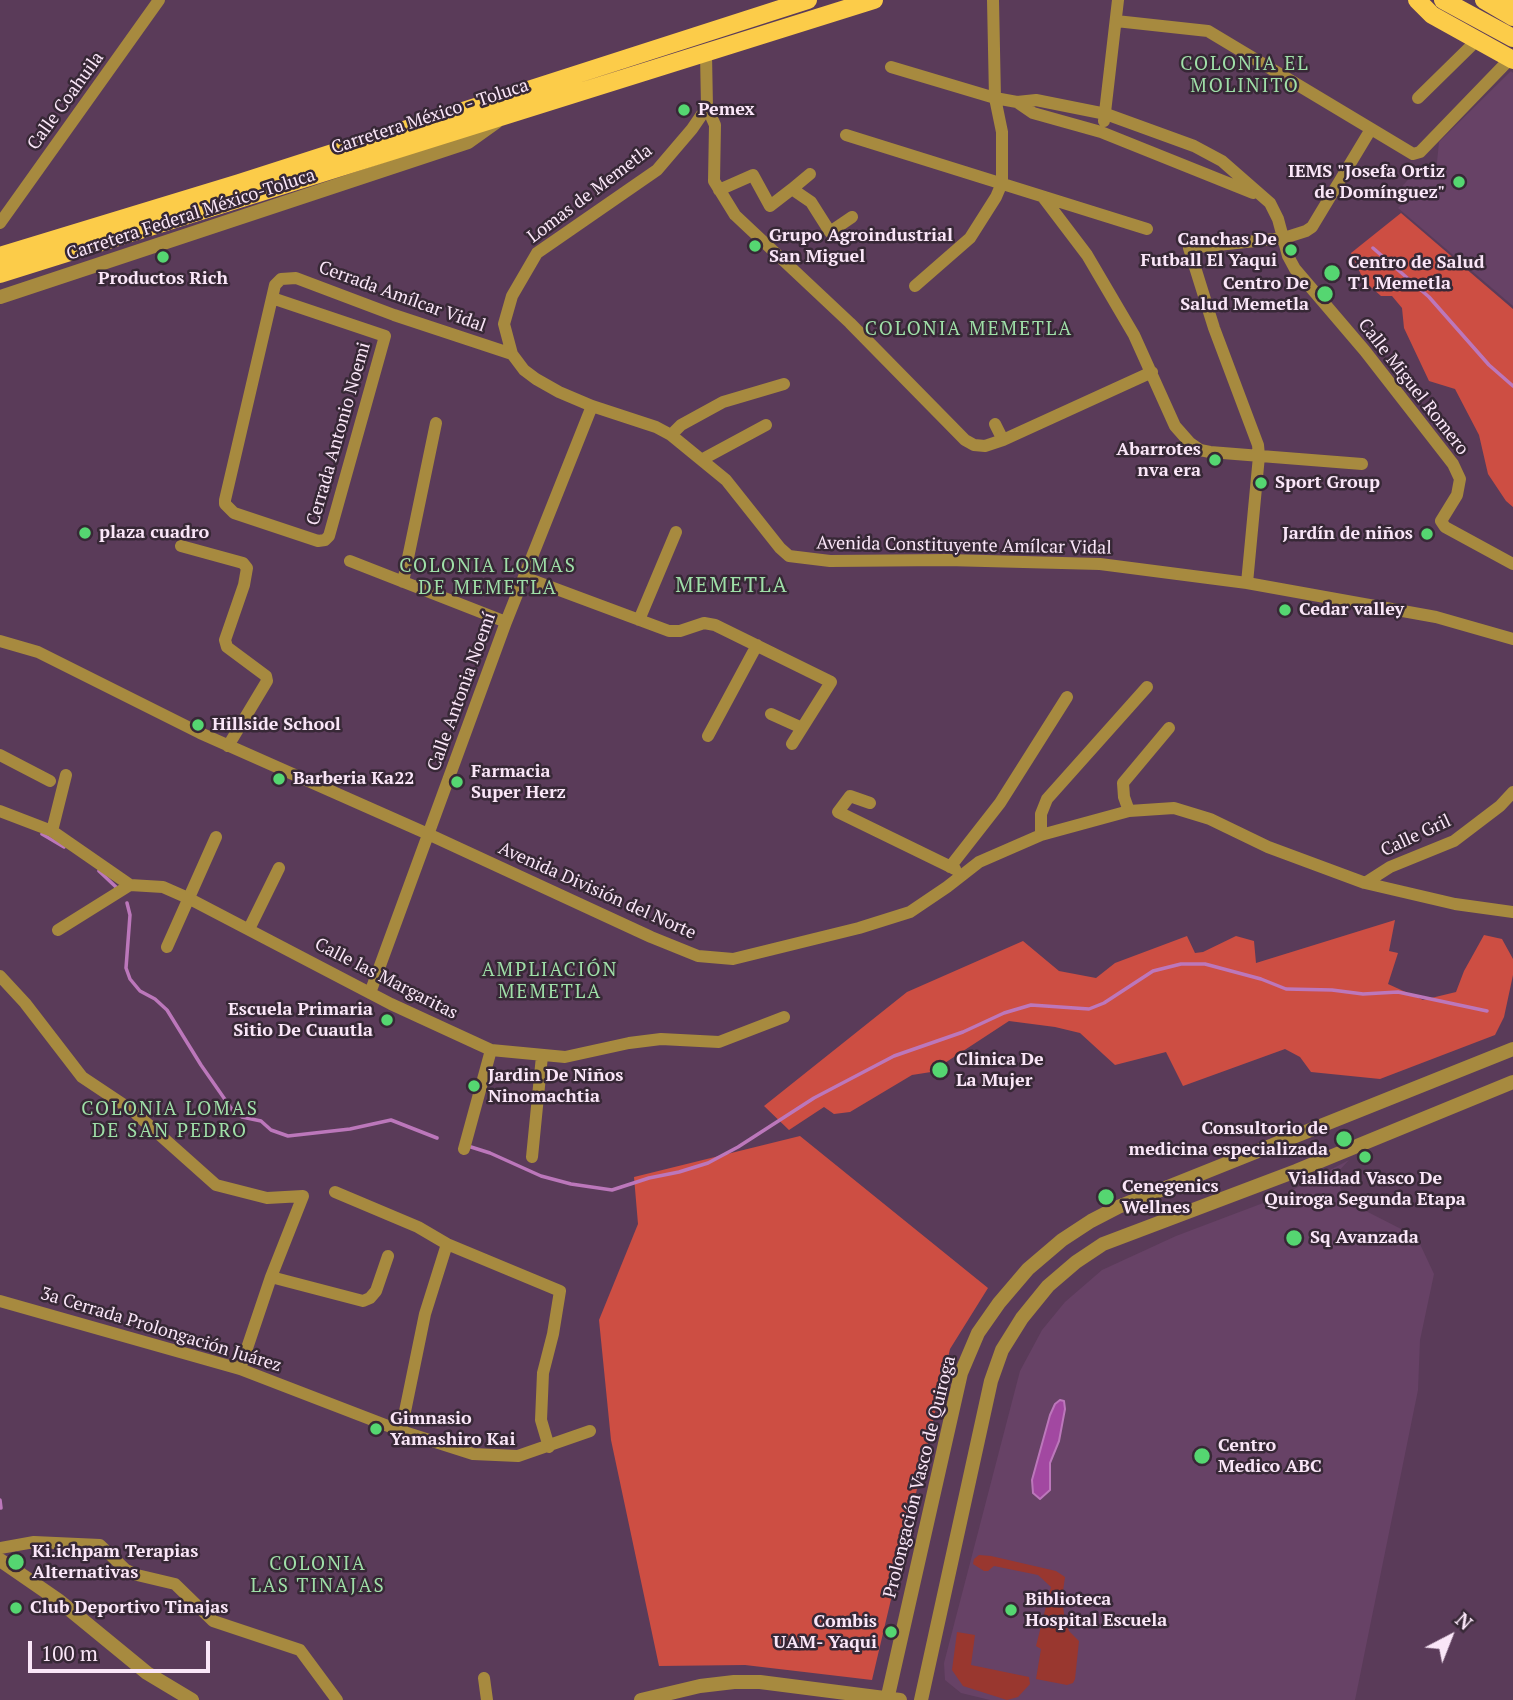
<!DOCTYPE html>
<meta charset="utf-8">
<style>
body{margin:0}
#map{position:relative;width:1513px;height:1700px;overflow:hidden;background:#5a3b59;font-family:"PT Serif",serif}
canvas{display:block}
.north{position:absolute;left:1415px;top:1602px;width:70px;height:70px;-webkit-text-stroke:5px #372836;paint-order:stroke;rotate:42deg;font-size:19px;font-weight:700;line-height:28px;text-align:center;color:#fae6f8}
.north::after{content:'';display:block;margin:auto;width:24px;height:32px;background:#fae6f8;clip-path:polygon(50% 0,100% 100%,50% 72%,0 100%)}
.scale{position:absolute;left:28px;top:1641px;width:182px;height:32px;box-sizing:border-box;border:4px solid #fae6f8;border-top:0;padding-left:9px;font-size:21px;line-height:24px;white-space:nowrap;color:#fae6f8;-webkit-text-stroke:5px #372836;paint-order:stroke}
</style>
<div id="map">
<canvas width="1513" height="1700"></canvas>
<div class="north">N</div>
<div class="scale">100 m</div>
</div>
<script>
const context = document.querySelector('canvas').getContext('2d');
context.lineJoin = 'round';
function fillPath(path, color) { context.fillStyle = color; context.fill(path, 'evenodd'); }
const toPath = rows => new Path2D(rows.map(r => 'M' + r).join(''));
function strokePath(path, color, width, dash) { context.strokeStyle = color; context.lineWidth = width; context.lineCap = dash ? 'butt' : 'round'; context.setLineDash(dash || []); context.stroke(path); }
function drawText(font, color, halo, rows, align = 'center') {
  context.font = font + ' "PT Serif",serif'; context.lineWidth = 5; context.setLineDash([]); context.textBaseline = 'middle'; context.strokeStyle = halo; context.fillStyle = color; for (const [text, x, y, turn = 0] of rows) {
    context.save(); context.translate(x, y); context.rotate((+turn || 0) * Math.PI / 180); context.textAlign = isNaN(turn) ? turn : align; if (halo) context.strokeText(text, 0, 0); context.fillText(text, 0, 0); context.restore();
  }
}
fillPath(toPath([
 [1511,71,1513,73,1513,306,1398,208,1403,203,1397,192,1415,172,1436,172,1439,142],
 [1349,1160,1336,1174,1341,1190,1360,1208,1403,1230,1419,1242,1434,1274,1420,1340,1418,1390,1355,1700,990,1700,961,1693,945,1680,944,1663,1020,1371,1042,1330,1065,1302,1102,1270,1176,1236,1279,1197]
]), '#674266');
fillPath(toPath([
 [979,1555,991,1556,1056,1571,1065,1577,1062,1598,1065,1621,1069,1631,1079,1641,1075,1679,1073,1683,1067,1685,1036,1679,1041,1649,1036,1646,1051,1587,1038,1575,994,1566,988,1571,984,1571,973,1564,974,1559],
 [957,1632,975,1635,971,1665,1029,1677,1030,1684,1018,1697,1007,1700,963,1686,952,1670]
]), '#99372f');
fillPath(toPath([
 [1401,213,1513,309,1513,507,1506,501,1488,474,1479,435,1455,389,1429,381,1404,328,1402,308,1392,296,1381,296,1364,281,1351,253],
 [1395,920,1389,951,1398,953,1388,984,1423,1000,1456,992,1464,971,1484,935,1502,939,1513,959,1513,975,1504,1017,1495,1035,1380,1079,1311,1072,1300,1057,1285,1049,1183,1086,1166,1052,1115,1065,1080,1033,1055,1027,1009,1021,931,1072,912,1075,850,1112,834,1114,824,1107,789,1130,764,1106,907,992,1023,941,1059,971,1096,978,1115,963,1187,936,1195,953,1203,952,1236,936,1254,941,1256,963],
 [800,1136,988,1288,950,1349,872,1680,745,1665,659,1666,611,1440,599,1320,638,1224,634,1177]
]), '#cd4e43');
const water = toPath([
 [1060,1400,1064,1401,1065,1409,1059,1441,1050,1463,1050,1490,1040,1499,1033,1493,1032,1480,1050,1415,1055,1404,1060,1400]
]);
fillPath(water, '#a248a1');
strokePath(water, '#bc77bb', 2);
strokePath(toPath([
 [1373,248,1429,297,1489,365,1513,386],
 [42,834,64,847],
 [99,871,116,887],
 [127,903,130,915,126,968,130,979,140,991,155,999,167,1010,201,1065,233,1111,242,1117,261,1121,271,1130,288,1136,350,1129,391,1120,437,1138],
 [471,1147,490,1153,541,1176,571,1184,612,1190,649,1178,679,1172,708,1163,738,1147,814,1098,894,1056,963,1032,1004,1013,1031,1005,1089,1009,1104,1003,1153,971,1181,964,1205,964,1261,979,1286,989,1332,990,1363,994,1398,992,1487,1011],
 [0,1500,1,1508]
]), '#bc77bb', 3.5);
strokePath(toPath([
 [1116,21,1208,31,1413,154,1420,152,1506,63],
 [706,54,707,107,692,129,657,170,537,253,512,296,504,324,512,354,524,370,536,379,559,392,592,406,656,427,671,435,726,480,780,548,789,556,830,561,947,560,1100,564,1247,583,1436,617,1513,639],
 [891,67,995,98,1017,102,1036,100,1106,114,1194,146,1222,161,1270,203,1278,219,1288,256,1295,269,1365,351,1453,464,1460,479,1457,495,1441,521,1445,527,1513,564],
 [1418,98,1471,46],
 [1017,102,1033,113,1101,132,1253,193],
 [707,107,715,125,714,181,735,215,850,323,965,440,974,445,985,446,1003,440,1152,372],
 [1104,121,1118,0],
 [846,135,1147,229],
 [792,189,810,174],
 [719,190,753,175,770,206,792,189,811,202,830,232,852,217],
 [1043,197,1087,255,1134,335,1175,426,1190,443,1200,450,1210,452,1362,464],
 [0,223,159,0],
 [915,286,970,238,996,197,1002,183,1002,132,995,98,993,0],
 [272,298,385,336,329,536,325,540,318,541,234,513,225,504,225,500,275,285,281,279,296,278,394,315,512,354],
 [995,424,1003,440],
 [671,435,681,425,723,402,784,384],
 [703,459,766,425],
 [181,546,243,563,247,568,244,585,225,640,227,647,266,676,267,681,228,746],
 [350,561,506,622],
 [524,577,669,631,680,631,704,623,715,625,831,682,792,744],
 [403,582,436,423],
 [1247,583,1259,456,1258,445,1214,328,1189,248,1284,238,1306,231,1312,227,1371,129],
 [639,620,676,532],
 [0,641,38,652,200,733,428,834,651,937,698,956,733,959,859,928,910,912,947,887,979,862,1041,835,1129,811,1174,808,1210,819,1268,847,1365,883,1455,904,1513,912],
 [771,714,802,728],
 [708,736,757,645],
 [0,755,50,781],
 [870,803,850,796,838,812,955,869],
 [0,811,52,831,130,885,163,887,188,898,391,1004,491,1050,565,1057,629,1043,661,1039,719,1042,784,1017],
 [1129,811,1124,797,1123,783,1169,728],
 [52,831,66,775],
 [1041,835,1041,814,1047,799,1147,687],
 [950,867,1000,803,1067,697],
 [1365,883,1390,867,1454,841,1500,806,1513,792],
 [249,929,279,868],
 [58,930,130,885],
 [167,947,216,837],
 [0,976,25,1003,82,1077,133,1111,216,1185,267,1198,303,1196,271,1277,240,1369],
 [370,993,506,622,592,406],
 [464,1149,491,1050],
 [532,1157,542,1056],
 [335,1192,418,1227,447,1244,560,1291,553,1334,543,1373,541,1420,549,1447],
 [271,1277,363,1301,370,1298,376,1291,388,1256],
 [0,1301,240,1369,401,1431,473,1454,518,1456,590,1431],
 [401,1431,425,1314,447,1244],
 [0,1548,34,1542,100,1545,126,1570,137,1575,175,1584,213,1621,300,1650,337,1700],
 [484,1678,487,1700]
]), '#a78a3f', 12);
strokePath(toPath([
 [0,297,468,142,496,122],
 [0,1560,58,1600,147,1673,192,1700],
 [641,1700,700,1686,734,1682,760,1682,900,1700],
 [887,1700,961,1373,978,1333,999,1303,1028,1269,1062,1240,1091,1221,1118,1207,1513,1049],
 [921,1700,991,1381,1002,1350,1022,1318,1048,1286,1076,1262,1103,1244,1296,1171,1513,1082]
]), '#a78a3f', 14);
strokePath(toPath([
 [1417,0,1432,15,1513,60],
 [1443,0,1513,38],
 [1484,0,1513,17],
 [1509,0,1513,3],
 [0,256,239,183,808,0],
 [0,274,874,0]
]), '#fccc49', 18);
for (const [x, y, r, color] of [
 [684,110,7,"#55d671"],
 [1459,182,7,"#55d671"],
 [755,246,7,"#55d671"],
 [1291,250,7,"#55d671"],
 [163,257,7,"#55d671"],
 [1332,273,9,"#55d671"],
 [1325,294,9,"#55d671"],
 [1215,460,7,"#55d671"],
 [1261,483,7,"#55d671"],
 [85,533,7,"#55d671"],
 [1427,534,7,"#55d671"],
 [1285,610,7,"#55d671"],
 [198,725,7,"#55d671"],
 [279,779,7,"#55d671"],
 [457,782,7,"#55d671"],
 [387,1020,7,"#55d671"],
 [940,1070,9,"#55d671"],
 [474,1086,7,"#55d671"],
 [1344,1139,9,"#55d671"],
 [1365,1157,7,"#55d671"],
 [1106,1197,9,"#55d671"],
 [1294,1238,9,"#55d671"],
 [376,1429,7,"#55d671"],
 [1202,1456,9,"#55d671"],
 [16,1562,9,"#55d671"],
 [16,1608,7,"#55d671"],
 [1011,1610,7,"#55d671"],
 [891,1632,7,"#55d671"]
]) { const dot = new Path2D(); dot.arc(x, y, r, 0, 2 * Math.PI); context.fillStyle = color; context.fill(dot); strokePath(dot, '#372836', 2.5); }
drawText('18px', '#fae6f8', '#372836', [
 ["Calle Coahuila",66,101,-54],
 ["Carretera México - Toluca",430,117,-18],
 ["Lomas de Memetla",590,194,-37],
 ["Carretera Federal México-Toluca",191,215,-18],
 ["Cerrada Amílcar Vidal",402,297,20],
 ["Calle Miguel Romero",1413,387,52],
 ["Cerrada Antonio Noemi",339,434,-74],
 ["Avenida Constituyente Amílcar Vidal",964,546,1],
 ["Calle Antonia Noemí",462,692,-70],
 ["Calle Gril",1416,836,-25],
 ["Avenida División del Norte",597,891,24],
 ["Calle las Margaritas",386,979,27],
 ["3a Cerrada Prolongación Juárez",161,1330,17],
 ["Prolongación Vasco de Quiroga",920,1477,-76]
]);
drawText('bold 18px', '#fae6f8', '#372836', [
 ["Pemex",698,110],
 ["IEMS \"Josefa Ortiz",1445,172,"right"],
 ["de Domínguez\"",1445,193,"right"],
 ["Grupo Agroindustrial",769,236],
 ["San Miguel",769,257],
 ["Canchas De",1277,240,"right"],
 ["Futball El Yaqui",1277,261,"right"],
 ["Centro de Salud",1348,263],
 ["T1 Memetla",1348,284],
 ["Productos Rich",163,279,"center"],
 ["Centro De",1309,284,"right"],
 ["Salud Memetla",1309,305,"right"],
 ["Abarrotes",1201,450,"right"],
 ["nva era",1201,471,"right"],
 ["Sport Group",1275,483],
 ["plaza cuadro",99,533],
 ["Jardín de niños",1413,534,"right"],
 ["Cedar valley",1299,610],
 ["Hillside School",212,725],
 ["Farmacia",471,772],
 ["Super Herz",471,793],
 ["Barberia Ka22",293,779],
 ["Escuela Primaria",373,1010,"right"],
 ["Sitio De Cuautla",373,1031,"right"],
 ["Clinica De",956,1060],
 ["La Mujer",956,1081],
 ["Jardin De Niños",488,1076],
 ["Ninomachtia",488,1097],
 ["Consultorio de",1328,1129,"right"],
 ["medicina especializada",1328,1150,"right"],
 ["Vialidad Vasco De",1365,1179,"center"],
 ["Quiroga Segunda Etapa",1365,1200,"center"],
 ["Cenegenics",1122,1187],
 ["Wellnes",1122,1208],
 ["Sq Avanzada",1310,1238],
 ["Gimnasio",390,1419],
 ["Yamashiro Kai",390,1440],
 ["Centro",1218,1446],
 ["Medico ABC",1218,1467],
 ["Ki.ichpam Terapias",32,1552],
 ["Alternativas",32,1573],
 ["Biblioteca",1025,1600],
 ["Hospital Escuela",1025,1621],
 ["Club Deportivo Tinajas",30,1608],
 ["Combis",877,1622,"right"],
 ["UAM- Yaqui",877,1643,"right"]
], 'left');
context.letterSpacing = '2px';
drawText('19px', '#9fdfa8', '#372836', [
 ["COLONIA EL",1245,65],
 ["MOLINITO",1245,87],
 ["COLONIA MEMETLA",969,330],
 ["COLONIA LOMAS",488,567],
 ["DE MEMETLA",488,589],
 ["AMPLIACIÓN",550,971],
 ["MEMETLA",550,993],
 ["COLONIA LOMAS",170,1110],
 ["DE SAN PEDRO",170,1132],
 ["COLONIA",318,1565],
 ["LAS TINAJAS",318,1587]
]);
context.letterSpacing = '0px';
context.letterSpacing = '2px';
drawText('21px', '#9fdfa8', '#372836', [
 ["MEMETLA",732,586]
]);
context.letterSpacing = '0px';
</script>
